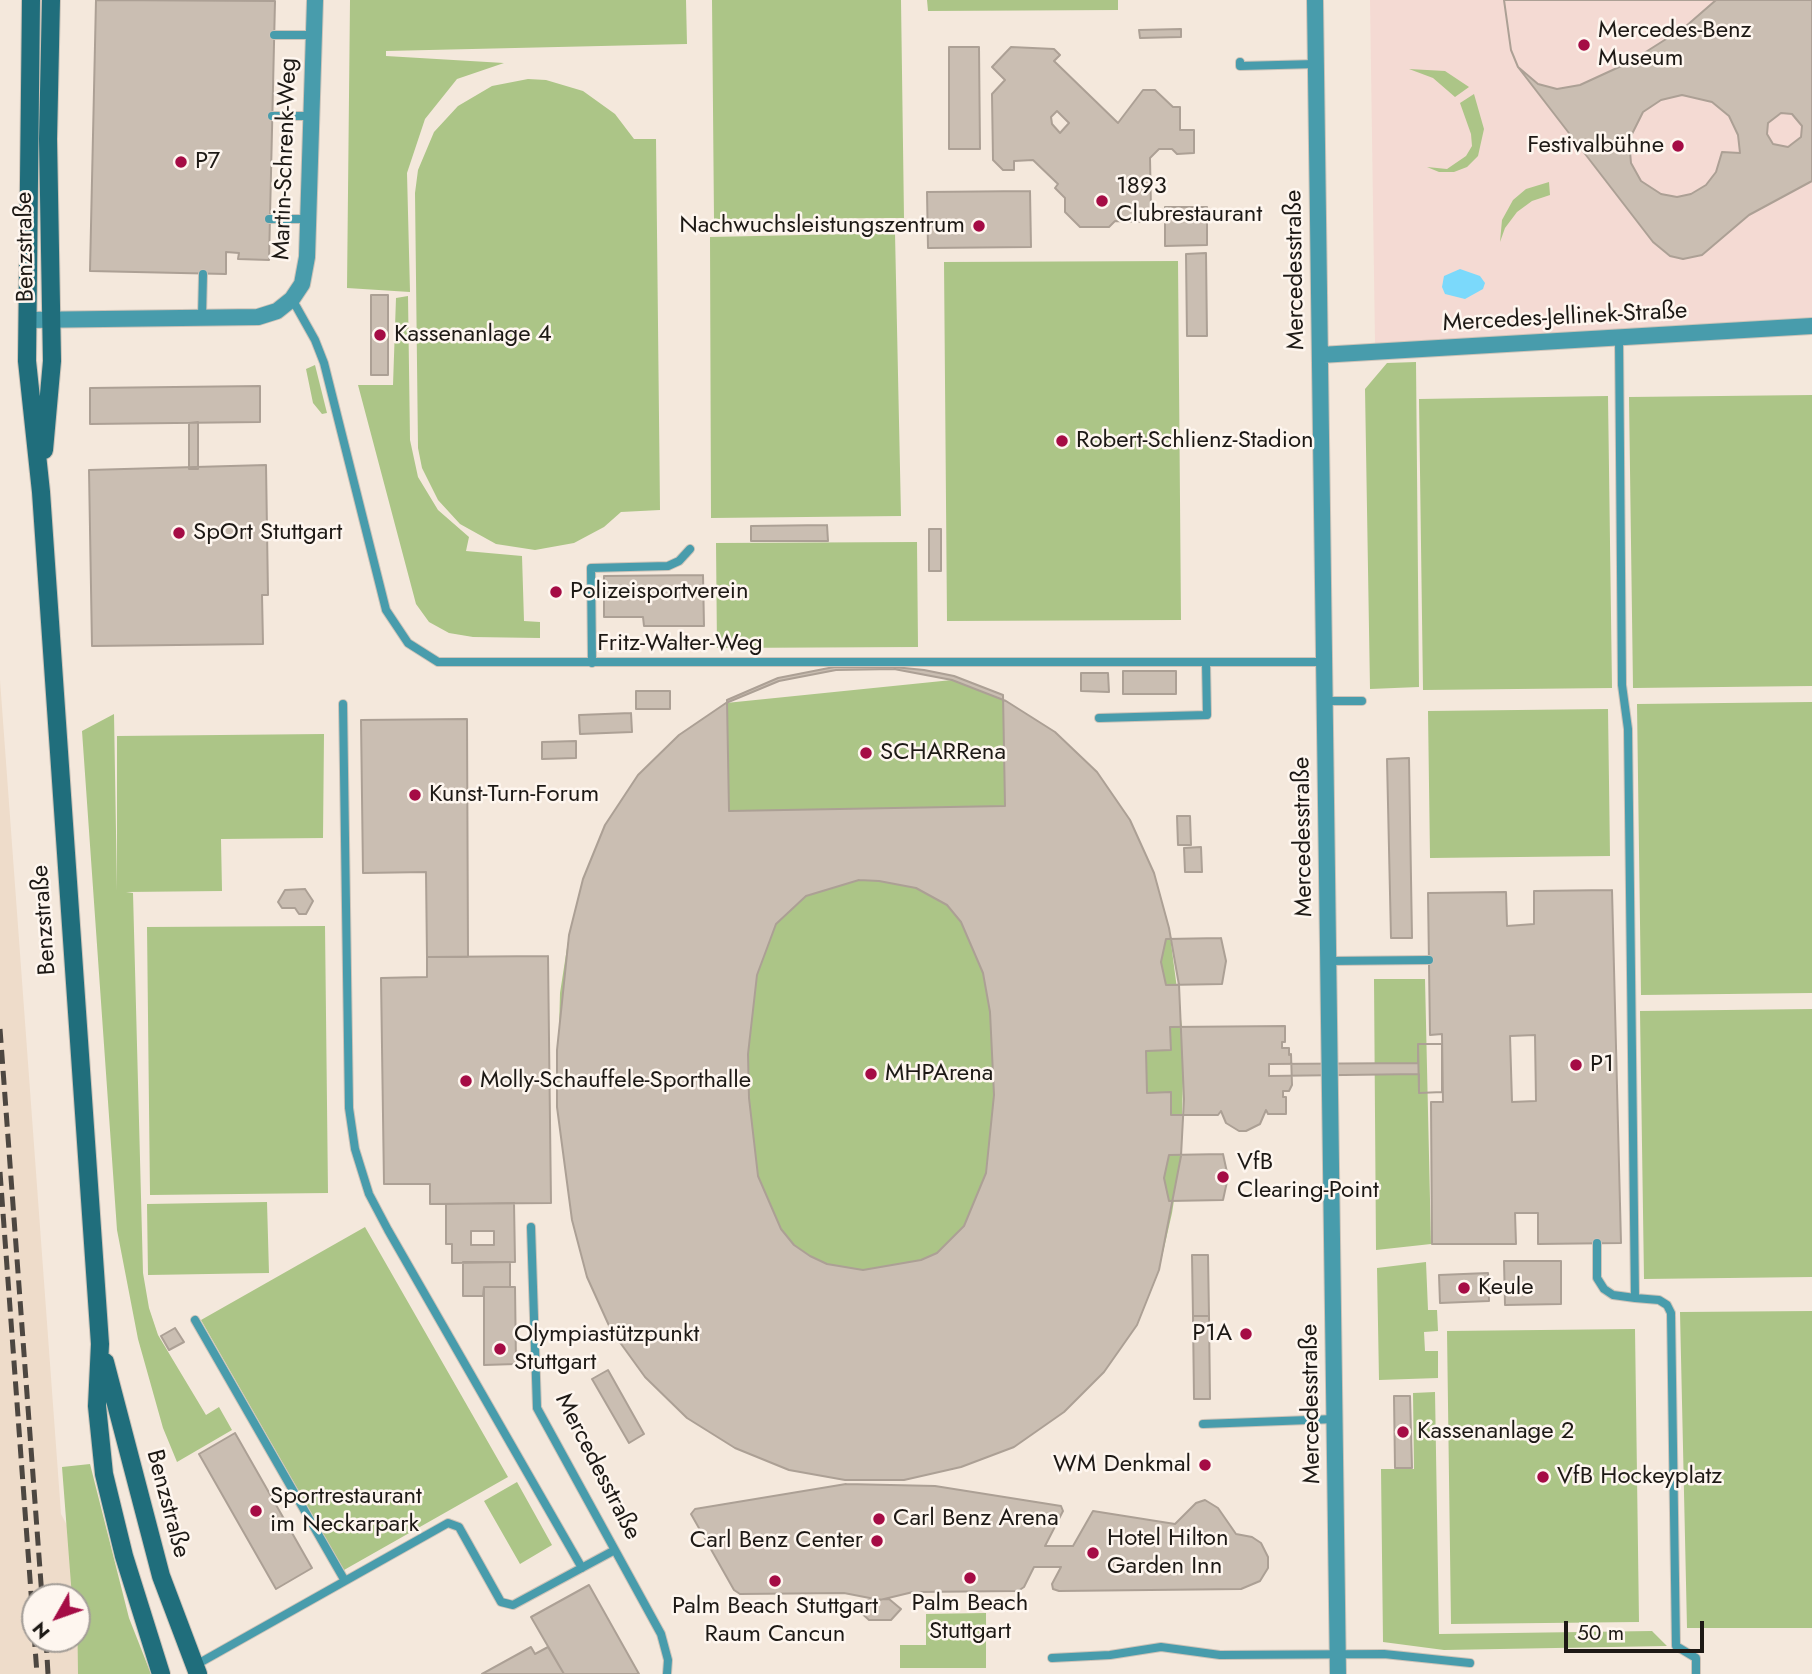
<!DOCTYPE html>
<meta charset="utf-8">
<style>
body{margin:0}
#map{position:relative;width:1812px;height:1674px;overflow:hidden;background:#f4e8dc;font-family:Jost,sans-serif}
canvas{display:block}
.north{position:absolute;left:21px;top:1583px;width:70px;height:70px;box-sizing:border-box;background:#fef6ef;border:2px solid #a49e98;border-radius:50%;rotate:230deg;font-size:19px;font-weight:700;line-height:28px;text-align:center;color:#1d1915}
.north::after{content:'';display:block;margin:auto;width:24px;height:32px;background:#a50c45;clip-path:polygon(50% 0,100% 100%,50% 72%,0 100%)}
.scale{position:absolute;left:1564px;top:1621px;width:140px;height:32px;box-sizing:border-box;border:4px solid #1d1915;border-top:0;padding-left:9px;font-size:21px;line-height:24px;white-space:nowrap;color:#1d1915;-webkit-text-stroke:5px #fef6ef;paint-order:stroke}
</style>
<div id="map">
<canvas width="1812" height="1674"></canvas>
<div class="north">N</div>
<div class="scale">50 m</div>
</div>
<script>
const context = document.querySelector('canvas').getContext('2d');
context.lineJoin = 'round';
function fillPath(path, color) { context.fillStyle = color; context.fill(path, 'evenodd'); }
const toPath = rows => new Path2D(rows.map(r => 'M' + r).join(''));
function strokePath(path, color, width, dash) { context.strokeStyle = color; context.lineWidth = width; context.lineCap = dash ? 'butt' : 'round'; context.setLineDash(dash || []); context.stroke(path); }
function drawText(font, color, halo, rows, align = 'center') {
  context.font = font + ' Jost,sans-serif'; context.lineWidth = 5; context.setLineDash([]); context.textBaseline = 'middle'; context.strokeStyle = halo; context.fillStyle = color; for (const [text, x, y, turn = 0] of rows) {
    context.save(); context.translate(x, y); context.rotate((+turn || 0) * Math.PI / 180); context.textAlign = isNaN(turn) ? turn : align; if (halo) context.strokeText(text, 0, 0); context.fillText(text, 0, 0); context.restore();
  }
}
fillPath(toPath([
 [0,680,61,1514,145,1674,0,1674],
 [35,1597,77,1597,77,1639,35,1639]
]), '#eedcca');
fillPath(toPath([
 [1370,0,1812,0,1812,317,1375,344]
]), '#f4dad3');
fillPath(toPath([
 [350,0,686,0,687,44,386,51,386,56,504,63,457,79,425,119,407,173,410,292,347,288],
 [712,0,901,0,904,218,714,219],
 [927,0,1118,0,1118,10,928,11],
 [1409,69,1445,71,1469,87,1455,97,1433,78],
 [528,79,546,80,583,91,615,114,634,139,656,139,660,510,621,512,604,527,574,543,535,550,496,544,460,524,438,500,422,468,418,448,415,193,418,170,434,132,458,106,492,86],
 [1474,94,1484,129,1478,156,1467,167,1454,172,1439,172,1427,167,1447,169,1466,156,1472,146,1471,134,1460,103],
 [1549,182,1550,195,1532,201,1517,212,1505,228,1500,242,1502,220,1513,200,1526,189],
 [895,233,901,516,711,518,710,237],
 [1178,261,1181,620,947,621,944,262],
 [408,296,410,440,418,477,438,510,469,537,466,551,522,556,524,621,540,622,540,638,473,637,449,633,429,622,416,604,358,385,393,385,396,298],
 [1416,362,1419,687,1370,689,1365,389,1387,363],
 [315,365,327,413,322,414,313,403,306,369],
 [1812,395,1812,686,1633,688,1629,397],
 [1608,396,1612,688,1423,690,1419,399],
 [917,542,918,647,717,648,716,543],
 [952,680,1006,701,1055,732,1097,772,1130,820,1154,873,1169,928,1184,1042,1181,1156,1172,1213,1159,1270,1104,1372,1064,1412,1014,1447,789,1470,735,1448,687,1418,645,1377,611,1330,587,1277,572,1220,557,1107,560,993,569,935,638,775,679,735,726,703],
 [1812,702,1812,993,1641,995,1637,704],
 [1608,709,1610,856,1430,858,1428,711],
 [114,714,117,891,117,736,324,734,323,838,221,839,222,891,126,892,133,893,143,1273,149,1308,158,1335,206,1415,219,1407,232,1430,177,1462,163,1428,138,1339,117,1230,82,731],
 [325,926,328,1193,150,1195,147,927],
 [1374,979,1425,979,1431,1244,1376,1250],
 [1812,1009,1812,1277,1644,1279,1640,1011],
 [267,1202,269,1273,148,1275,147,1204],
 [365,1227,508,1477,344,1570,201,1320],
 [1426,1262,1428,1310,1437,1310,1438,1331,1424,1332,1425,1351,1438,1351,1438,1378,1379,1380,1377,1268],
 [1812,1311,1812,1628,1687,1628,1680,1312],
 [1635,1329,1639,1622,1451,1624,1447,1331],
 [1435,1392,1439,1634,1652,1631,1667,1646,1444,1650,1383,1642,1381,1469,1414,1469,1413,1393],
 [90,1464,129,1618,151,1674,78,1674,77,1597,72,1597,62,1467],
 [517,1482,552,1545,520,1564,484,1501],
 [986,1613,986,1668,900,1668,900,1645,926,1645,926,1614]
]), '#acc587');
fillPath(toPath([
 [1460,269,1480,276,1485,283,1483,289,1465,299,1445,294,1442,287,1444,276]
]), '#7bd9fb');
const building = toPath([
 [96,0,275,1,269,260,238,259,239,253,226,252,226,274,90,271,96,0],
 [1504,0,1716,0,1685,27,1630,62,1580,85,1557,89,1538,84,1518,67,1511,50,1504,0],
 [1504,0,1812,0,1812,181,1749,215,1702,255,1683,259,1670,256,1653,242,1518,67,1511,50,1504,0],
 [1682,95,1712,102,1729,116,1738,135,1740,153,1722,152,1716,172,1706,185,1691,194,1677,197,1661,194,1641,181,1631,163,1629,140,1643,112,1661,100,1682,95],
 [1781,113,1792,114,1802,126,1801,137,1788,147,1773,144,1767,134,1768,123,1781,113],
 [1181,29,1181,37,1140,38,1139,30,1181,29],
 [949,47,979,47,980,149,949,149,949,47],
 [1011,47,1054,49,1060,55,1054,61,1118,123,1143,90,1155,90,1173,107,1180,107,1180,130,1194,130,1194,153,1177,154,1172,149,1159,149,1150,158,1151,210,1145,215,1151,222,1115,221,1109,227,1080,227,1065,212,1065,198,1055,188,1058,184,1033,160,1014,161,1014,170,1003,170,993,160,992,94,1005,80,992,67,1011,47],
 [1057,111,1069,123,1060,133,1052,124,1051,117,1057,111],
 [1030,191,1031,247,928,248,927,192,1030,191],
 [1165,207,1207,207,1207,245,1165,246,1165,207],
 [1206,253,1207,336,1187,336,1186,254,1206,253],
 [371,295,388,295,388,375,371,375,371,295],
 [260,386,260,422,90,424,90,388,260,386],
 [198,422,198,469,189,469,189,423,198,422],
 [266,465,268,595,262,595,263,644,92,646,89,470,266,465],
 [827,525,828,541,751,541,751,526,827,525],
 [929,529,941,529,941,571,929,571,929,529],
 [703,575,704,626,644,626,643,617,604,617,604,576,703,575],
 [834,667,894,667,924,670,954,676,1003,695,1005,806,729,811,727,700,778,678,834,667],
 [894,669,952,680,1006,701,1055,732,1097,772,1130,820,1154,873,1169,928,1179,985,1184,1099,1181,1156,1159,1270,1137,1325,1104,1372,1064,1412,1014,1447,961,1467,904,1480,845,1480,789,1470,735,1448,687,1418,645,1377,611,1330,587,1277,572,1220,557,1107,557,1050,569,935,583,879,605,825,638,775,679,735,726,703,779,681,836,670,894,669],
 [859,880,879,881,916,888,947,905,961,922,983,973,990,1012,994,1095,986,1173,964,1226,937,1253,921,1260,863,1270,827,1264,810,1256,794,1245,781,1229,758,1176,749,1098,748,1054,757,975,776,924,806,896,859,880],
 [1123,671,1176,671,1176,694,1123,694,1123,671],
 [1081,673,1108,673,1109,692,1081,691,1081,673],
 [636,691,670,691,670,709,636,709,636,691],
 [631,713,632,732,580,734,579,715,631,713],
 [467,719,468,957,427,957,426,872,363,873,361,720,467,719],
 [576,741,576,758,542,759,542,742,576,741],
 [1409,758,1412,938,1391,938,1387,759,1409,758],
 [1177,816,1190,816,1191,845,1178,845,1177,816],
 [1201,847,1202,872,1185,872,1184,848,1201,847],
 [305,889,313,901,306,914,299,914,295,908,282,908,278,902,285,890,305,889],
 [1612,890,1621,1243,1538,1244,1538,1213,1515,1213,1516,1244,1432,1244,1431,1102,1443,1102,1442,1034,1430,1035,1428,893,1506,892,1507,926,1534,924,1534,891,1612,890],
 [1535,1035,1536,1101,1512,1102,1510,1036,1535,1035],
 [1221,938,1226,961,1222,984,1166,985,1161,962,1166,939,1221,938],
 [548,956,551,1203,430,1204,430,1184,384,1184,381,978,427,977,427,957,548,956],
 [1285,1026,1285,1042,1282,1042,1282,1048,1289,1048,1289,1055,1291,1054,1292,1085,1289,1091,1283,1091,1283,1097,1286,1097,1286,1114,1268,1114,1266,1110,1260,1124,1246,1131,1239,1131,1226,1123,1221,1111,1218,1115,1171,1115,1171,1092,1147,1093,1146,1051,1171,1050,1170,1027,1285,1026],
 [1418,1044,1442,1044,1442,1092,1419,1093,1419,1074,1269,1076,1269,1064,1418,1063,1418,1044],
 [1418,1044,1442,1044,1442,1092,1419,1093,1418,1044],
 [1223,1154,1228,1177,1223,1200,1169,1201,1164,1178,1169,1155,1223,1154],
 [514,1203,515,1262,452,1263,452,1244,446,1244,446,1204,514,1203],
 [471,1231,494,1231,494,1245,471,1245,471,1231],
 [1192,1255,1208,1255,1209,1316,1193,1316,1192,1255],
 [1504,1261,1561,1261,1561,1304,1505,1305,1504,1261],
 [463,1262,510,1262,510,1287,484,1287,483,1296,463,1296,463,1262],
 [1488,1273,1489,1301,1440,1303,1439,1275,1488,1273],
 [484,1287,515,1287,516,1364,484,1365,484,1287],
 [1193,1316,1209,1316,1210,1399,1194,1399,1193,1316],
 [175,1328,184,1342,169,1350,161,1336,175,1328],
 [608,1370,644,1434,629,1443,592,1379,608,1370],
 [1394,1396,1410,1396,1412,1468,1395,1468,1394,1396],
 [235,1433,312,1568,276,1589,199,1454,235,1433],
 [846,1484,935,1486,1061,1506,1063,1511,1045,1546,1073,1546,1093,1511,1175,1524,1196,1503,1205,1500,1218,1508,1236,1534,1252,1537,1261,1543,1268,1557,1268,1568,1260,1581,1241,1589,1059,1591,1053,1589,1052,1584,1061,1567,1034,1567,1024,1587,1018,1591,913,1592,880,1600,844,1593,740,1594,734,1590,691,1514,695,1509,846,1484],
 [589,1585,639,1674,564,1674,531,1617,589,1585],
 [889,1599,901,1609,891,1620,869,1620,857,1609,868,1600,889,1599],
 [531,1647,535,1654,548,1647,564,1674,482,1674,531,1647]
]);
fillPath(building, '#cabeb2');
strokePath(building, '#aca095', 2);
const service = toPath([
 [274,35,314,35],
 [1240,62,1240,66,1316,64],
 [272,116,311,116],
 [269,219,308,219],
 [292,299,315,340,324,363,386,610,408,643,438,662,1324,662],
 [202,317,203,274],
 [1619,338,1622,685,1628,729,1635,1298,1659,1300,1667,1305,1671,1313,1676,1646,1696,1658,1696,1674],
 [592,663,591,568,668,566,679,561,690,549],
 [1325,701,1362,701],
 [343,704,349,1108,355,1149,369,1194,388,1230,582,1568],
 [1099,718,1207,715,1206,662],
 [1329,961,1429,960],
 [531,1227,537,1408,661,1634,668,1660,667,1674],
 [1597,1243,1597,1278,1604,1289,1613,1295,1635,1298],
 [195,1320,345,1581],
 [1203,1424,1335,1419],
 [1052,1658,1110,1655,1161,1647,1220,1655,1384,1654,1470,1663],
 [194,1666,448,1523,459,1527,501,1602,513,1605,613,1551]
]);
const minor = toPath([
 [1315,0,1338,1674],
 [27,320,258,317,277,311,292,299,302,284,307,257,315,0],
 [1320,355,1812,326]
]);
const secondary = toPath([
 [31,0,27,361,41,492,100,1344,97,1406,104,1474,124,1556,161,1674],
 [44,450,52,361,48,139,51,0],
 [105,1362,161,1576,198,1674]
]);
strokePath(service, '#cdc3b8', 10);
strokePath(minor, '#cdc3b8', 18);
strokePath(secondary, '#cdc3b8', 20);
strokePath(service, '#489cac', 8);
strokePath(minor, '#489cac', 16);
strokePath(secondary, '#206e7c', 18);
strokePath(toPath([
 [0,1029,42,1597],
 [0,1172,37,1674],
 [46,1639,48,1674]
]), '#4d4741', 5, [14, 7]);
for (const [x, y, r, color] of [
 [1584,45,7,"#a50c45"],
 [1678,146,7,"#a50c45"],
 [181,162,7,"#a50c45"],
 [1102,201,7,"#a50c45"],
 [979,226,7,"#a50c45"],
 [380,335,7,"#a50c45"],
 [1062,441,7,"#a50c45"],
 [179,533,7,"#a50c45"],
 [556,592,7,"#a50c45"],
 [866,753,7,"#a50c45"],
 [415,795,7,"#a50c45"],
 [1576,1065,7,"#a50c45"],
 [871,1074,7,"#a50c45"],
 [466,1081,7,"#a50c45"],
 [1223,1177,7,"#a50c45"],
 [1464,1288,7,"#a50c45"],
 [1246,1334,7,"#a50c45"],
 [500,1349,7,"#a50c45"],
 [1403,1432,7,"#a50c45"],
 [1205,1465,7,"#a50c45"],
 [1543,1477,7,"#a50c45"],
 [256,1511,7,"#a50c45"],
 [879,1519,7,"#a50c45"],
 [877,1541,7,"#a50c45"],
 [1093,1553,7,"#a50c45"],
 [970,1578,7,"#a50c45"],
 [775,1581,7,"#a50c45"]
]) { const dot = new Path2D(); dot.arc(x, y, r, 0, 2 * Math.PI); context.fillStyle = color; context.fill(dot); strokePath(dot, '#fef6ef', 2.5); }
drawText('24px', '#1d1915', '#fef6ef', [
 ["Mercedes-Benz",1598,31],
 ["Museum",1598,59],
 ["Festivalbühne",1664,146,"right"],
 ["P7",195,162],
 ["1893",1116,187],
 ["Clubrestaurant",1116,215],
 ["Nachwuchsleistungszentrum",965,226,"right"],
 ["Kassenanlage 4",394,335],
 ["Robert-Schlienz-Stadion",1076,441],
 ["SpOrt Stuttgart",193,533],
 ["Polizeisportverein",570,592],
 ["SCHARRena",880,753],
 ["Kunst-Turn-Forum",429,795],
 ["P1",1590,1065],
 ["MHPArena",885,1074],
 ["Molly-Schauffele-Sporthalle",480,1081],
 ["VfB",1237,1163],
 ["Clearing-Point",1237,1191],
 ["Keule",1478,1288],
 ["P1A",1232,1334,"right"],
 ["Olympiastützpunkt",514,1335],
 ["Stuttgart",514,1363],
 ["Kassenanlage 2",1417,1432],
 ["WM Denkmal",1191,1465,"right"],
 ["VfB Hockeyplatz",1557,1477],
 ["Sportrestaurant",270,1497],
 ["im Neckarpark",270,1525],
 ["Carl Benz Arena",893,1519],
 ["Hotel Hilton",1107,1539],
 ["Garden Inn",1107,1567],
 ["Carl Benz Center",863,1541,"right"],
 ["Palm Beach",970,1604,"center"],
 ["Stuttgart",970,1632,"center"],
 ["Palm Beach Stuttgart",775,1607,"center"],
 ["Raum Cancun",775,1635,"center"]
], 'left');
drawText('24px', '#1d1915', '#fef6ef', [
 ["Martin-Schrenk-Weg",286,159,-88],
 ["Benzstraße",26,247,-91],
 ["Mercedesstraße",1296,270,-91],
 ["Mercedes-Jellinek-Straße",1565,318,-3],
 ["Fritz-Walter-Weg",680,644],
 ["Mercedesstraße",1304,837,-91],
 ["Benzstraße",45,920,-94],
 ["Mercedesstraße",1312,1404,-91],
 ["Mercedesstraße",597,1467,63],
 ["Benzstraße",167,1504,75]
]);
</script>
